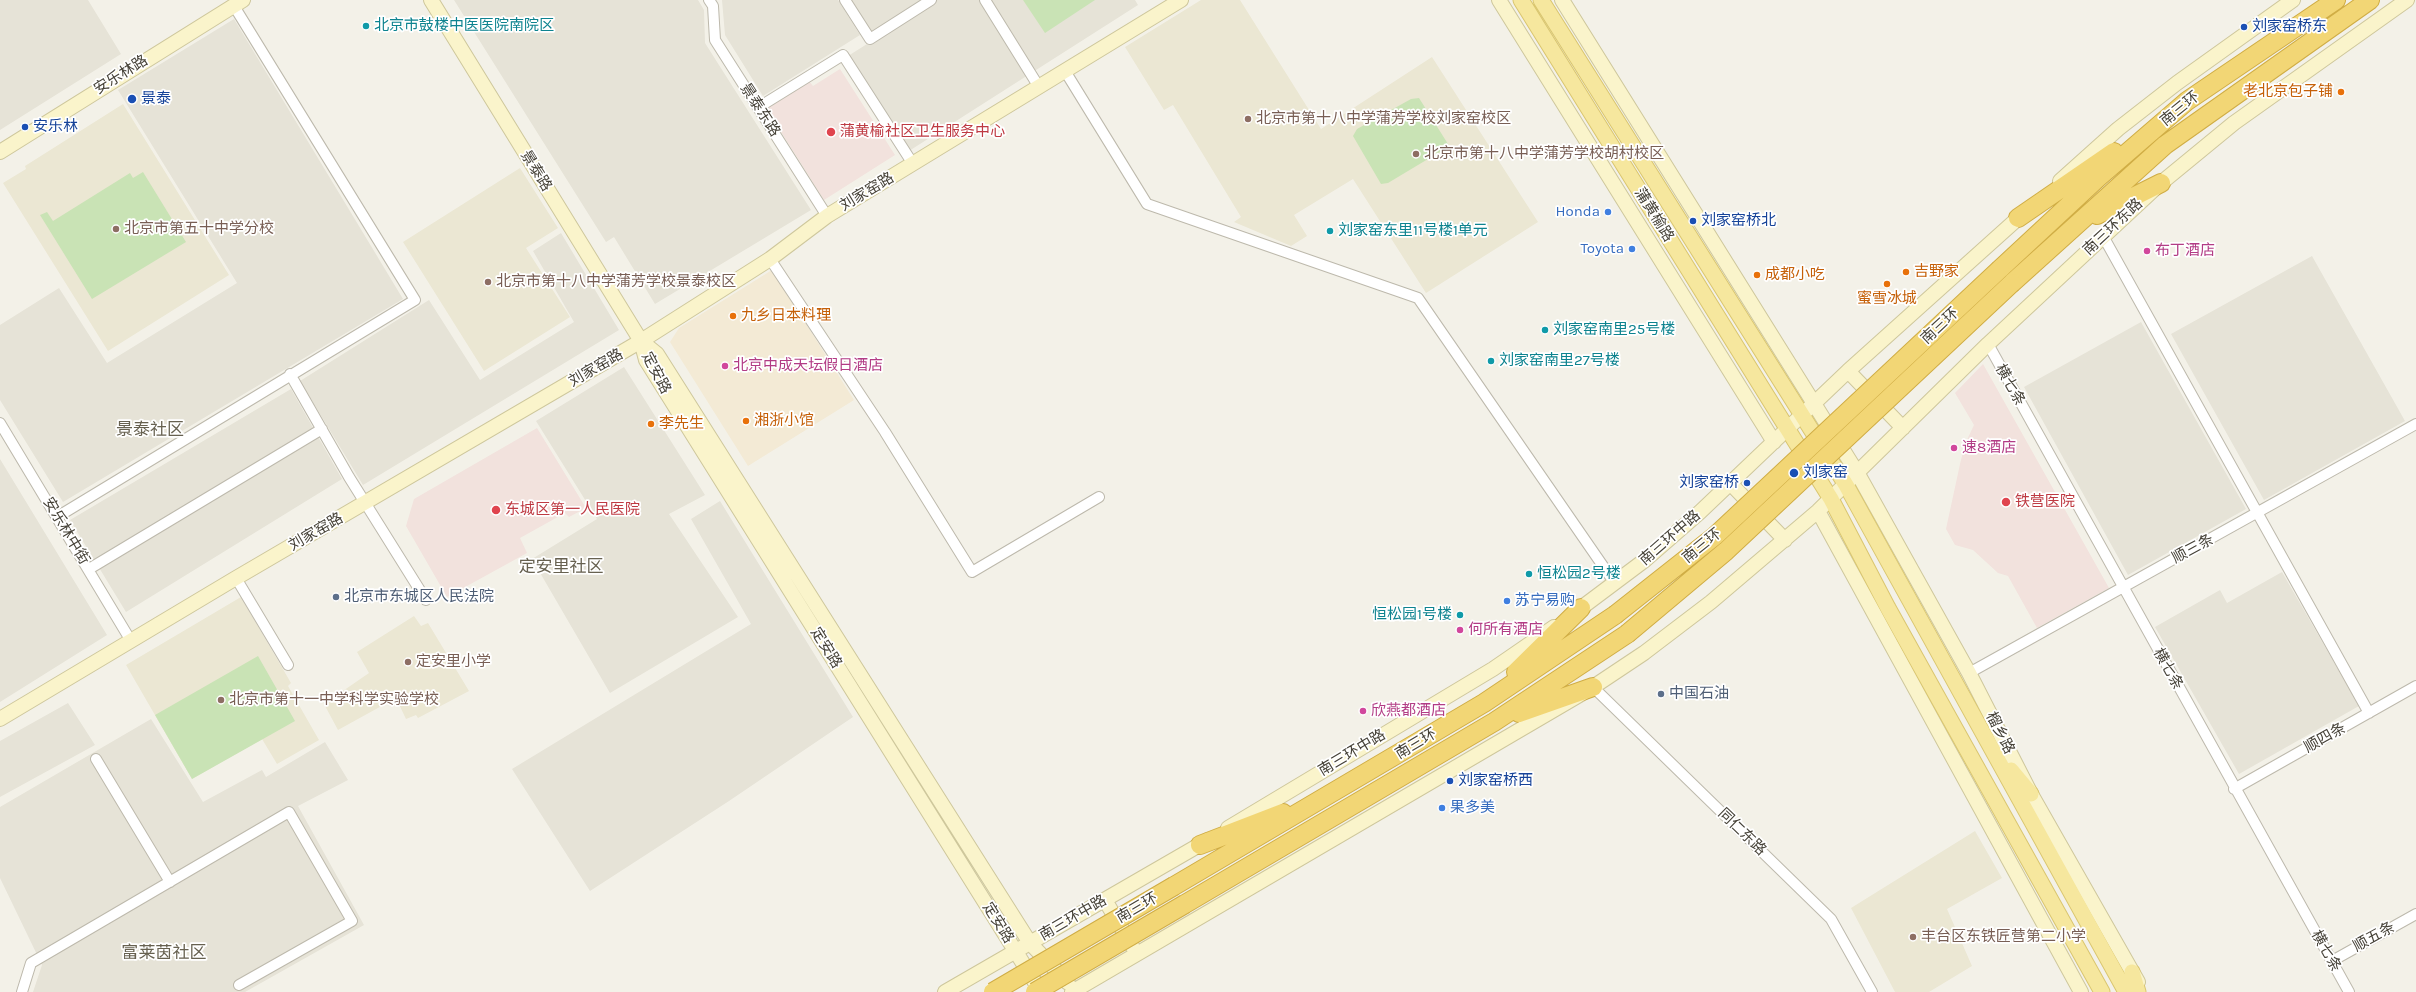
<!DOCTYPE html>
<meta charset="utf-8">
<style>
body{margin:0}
canvas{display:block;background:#f3f1e8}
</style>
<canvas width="2416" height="992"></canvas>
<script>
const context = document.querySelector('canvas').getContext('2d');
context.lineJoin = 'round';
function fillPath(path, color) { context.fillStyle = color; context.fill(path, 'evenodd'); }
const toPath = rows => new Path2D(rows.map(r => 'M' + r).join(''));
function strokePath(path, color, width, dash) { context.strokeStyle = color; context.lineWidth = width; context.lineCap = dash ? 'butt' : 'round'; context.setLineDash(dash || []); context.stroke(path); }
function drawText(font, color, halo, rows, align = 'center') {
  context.font = font + ' Karla,"Noto Sans SC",sans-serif'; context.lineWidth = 3.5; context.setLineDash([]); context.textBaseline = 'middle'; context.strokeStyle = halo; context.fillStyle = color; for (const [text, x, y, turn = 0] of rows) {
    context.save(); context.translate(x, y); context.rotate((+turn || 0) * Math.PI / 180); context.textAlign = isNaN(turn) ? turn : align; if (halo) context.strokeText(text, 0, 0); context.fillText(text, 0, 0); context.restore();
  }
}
fillPath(toPath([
 [0,0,88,0,121,54,0,130],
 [454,0,698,0,704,10,705,43,811,210,655,304,614,237,606,242],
 [722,0,838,0,860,35,763,96,725,35],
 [851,0,1135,0,1138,5,909,151,848,56,875,39],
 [234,19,403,299,63,502,0,400,0,325,59,288,107,363,237,283,118,90],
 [561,233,619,330,363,485,300,381,429,300,480,380,574,322,533,251],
 [2312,256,2405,421,2264,500,2171,334],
 [2141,322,2246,509,2128,575,2024,387],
 [624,367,705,495,669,514,738,617,610,693,532,559,597,519,536,421],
 [291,389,342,479,126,612,70,520],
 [0,459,107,635,0,702],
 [720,501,853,717,729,801,590,891,512,769,751,624,691,519],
 [2282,572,2359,706,2239,774,2155,627,2220,590,2227,603],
 [68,703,95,745,0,797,0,741],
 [151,719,203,802,262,770,266,777,325,742,348,780,298,806,364,925,245,992,33,992,42,965,0,878,0,807]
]), '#e6e3d7');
fillPath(toPath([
 [772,270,854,400,748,466,670,342,679,328]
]), '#f3ead5');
fillPath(toPath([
 [1201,0,1240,0,1321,129,1432,57,1538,222,1426,293,1353,179,1294,215,1307,236,1291,246,1234,222,1241,217,1173,105,1164,110,1125,47],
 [123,104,229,275,108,351,3,183,26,169,25,166],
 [520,168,558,228,526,248,570,317,484,371,403,242],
 [241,597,291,683,288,686,319,740,277,764,262,739,192,779,126,665],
 [414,616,421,626,428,623,469,691,418,718,416,715,406,719,396,698,338,730,324,704,369,673,357,652],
 [1975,831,2002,878,1947,909,1972,966,1929,992,1895,992,1851,908]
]), '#ebe7d3');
fillPath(toPath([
 [840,69,895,155,824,200,766,108,809,81,813,86],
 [1983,364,2109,588,2037,628,2008,576,1998,573,1973,550,1955,545,1946,529,1960,464,1965,444,1974,425,1955,393],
 [537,428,586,508,569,517,565,513,520,538,527,553,447,597,406,526,414,499]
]), '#f2e2dd');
fillPath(toPath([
 [1023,0,1095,0,1045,33],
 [1419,98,1448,144,1443,150,1388,183,1381,184,1353,136,1357,129,1411,99],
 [143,172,186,242,92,299,40,215,47,212,53,221,130,173,133,178],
 [258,656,295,721,192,779,155,715]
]), '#c9e3b5');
const street = toPath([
 [709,0,713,6,715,40,827,216],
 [845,0,870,39,931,0],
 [985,0,1039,87],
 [1065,71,1147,204,1418,298,1614,582],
 [759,107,843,55,913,164],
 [2103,236,2369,713],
 [770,259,885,432,972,572,1099,497],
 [1988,344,2349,992],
 [290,374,349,477,426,600],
 [0,423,131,641],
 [57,517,415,300,234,6],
 [89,569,322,429],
 [236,578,288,665],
 [1969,673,2416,424],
 [1593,687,1831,919,1872,992],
 [96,759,170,882],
 [2234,789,2416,686],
 [2332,961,2416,914],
 [22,992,31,963,289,812,352,921,239,985]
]);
const secondary = toPath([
 [431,0,641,341,646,360,1041,992],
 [1499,0,1774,442],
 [1562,0,1858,474,1969,673,2031,794,2138,982],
 [0,152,243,0],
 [2060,181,2118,129,2177,83,2293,0],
 [641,341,657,354,1030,943,1068,983],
 [1848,371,1903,428],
 [1730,483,1785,540],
 [1818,511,2081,992],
 [1573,614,1645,560,1700,512,1848,371,2025,212],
 [0,719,236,578,641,341,770,259,827,216,1181,0],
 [1228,828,1493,669,1554,627],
 [1105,900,1132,946],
 [945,992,1208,840],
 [1072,992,1593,687,1644,653,1711,602,1818,511,1988,344,2161,183,2234,123,2407,0]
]);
const primary = toPath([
 [1521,0,1831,499,1888,608,2102,992],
 [1541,0,1846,485,2126,992],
 [2011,770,2031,794],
 [2132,972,2138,992]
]);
const highway = toPath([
 [2097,215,2161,183],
 [2018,218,2114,152],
 [2000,269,2099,177,2187,101,2336,0],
 [2012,283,2165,145,2370,0],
 [1516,672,1581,608],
 [1519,713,1593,687],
 [1200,845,1283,813],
 [1174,886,1484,703,1615,615],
 [1185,904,1494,722,1627,634]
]);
strokePath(street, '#bdb9ac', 12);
strokePath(secondary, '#cec79c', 16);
strokePath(primary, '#dac66f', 17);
strokePath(highway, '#d0ad45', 20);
strokePath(street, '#fff', 10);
strokePath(secondary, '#faf4cb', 14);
strokePath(primary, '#f6e79e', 15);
strokePath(highway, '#f2d675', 18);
const highwayBridge = toPath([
 [1615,615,1715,536,2000,269],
 [1627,634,1726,551,2012,283],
 [993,992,1174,886],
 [1035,992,1185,904]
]);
strokePath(highwayBridge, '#d0ad45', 20, []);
strokePath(highwayBridge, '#f2d675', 18);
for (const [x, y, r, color] of [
 [366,26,4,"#0f9aa8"],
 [2244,27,4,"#1a4fb4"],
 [2341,92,4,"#e8710a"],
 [132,99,5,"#1a4fb4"],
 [1248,119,4,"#8d6e63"],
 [25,127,4,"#1a4fb4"],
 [831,132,5,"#e0444e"],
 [1416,154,4,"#8d6e63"],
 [1608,212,4,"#3f7fe0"],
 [1693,221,4,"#1a4fb4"],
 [116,229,4,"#8d6e63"],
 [1330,231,4,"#0f9aa8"],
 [1632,249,4,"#3f7fe0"],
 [2147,251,4,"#d1479c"],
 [1906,272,4,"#e8710a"],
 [1757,275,4,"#e8710a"],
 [488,282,4,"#8d6e63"],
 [1887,284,4,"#e8710a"],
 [733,316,4,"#e8710a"],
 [1545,330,4,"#0f9aa8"],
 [1491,361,4,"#0f9aa8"],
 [725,366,4,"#d1479c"],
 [746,421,4,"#e8710a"],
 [651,424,4,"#e8710a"],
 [1954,448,4,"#d1479c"],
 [1794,473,5,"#1a4fb4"],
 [1747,483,4,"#1a4fb4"],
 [2006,502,5,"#e0444e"],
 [496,510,5,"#e0444e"],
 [1529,574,4,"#0f9aa8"],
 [336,597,4,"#5c6f8a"],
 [1507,601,4,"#3f7fe0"],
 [1460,615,4,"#0f9aa8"],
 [1460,630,4,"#d1479c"],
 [408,662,4,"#8d6e63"],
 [1661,694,4,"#5c6f8a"],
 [221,700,4,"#8d6e63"],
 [1363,711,4,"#d1479c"],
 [1450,781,4,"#1a4fb4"],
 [1442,808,4,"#3f7fe0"],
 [1913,937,4,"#8d6e63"]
]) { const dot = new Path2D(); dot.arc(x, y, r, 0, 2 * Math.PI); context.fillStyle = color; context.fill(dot); strokePath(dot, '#fff', 1.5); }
drawText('15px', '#0d838f', '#fff', [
 ["北京市鼓楼中医医院南院区",374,26],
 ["刘家窑东里11号楼1单元",1338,231],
 ["刘家窑南里25号楼",1553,330],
 ["刘家窑南里27号楼",1499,361],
 ["恒松园2号楼",1537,574],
 ["恒松园1号楼",1452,615,"right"]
], 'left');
drawText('15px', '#164399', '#fff', [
 ["刘家窑桥东",2252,27],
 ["景泰",141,99],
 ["安乐林",33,127],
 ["刘家窑桥北",1701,221],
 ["刘家窑",1803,473],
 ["刘家窑桥",1739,483,"right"],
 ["刘家窑桥西",1458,781]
], 'left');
drawText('15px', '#464238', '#fff', [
 ["安乐林路",121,75,-32],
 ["南三环",2180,109,-39],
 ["景泰东路",760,110,57],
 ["景泰路",536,171,58],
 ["刘家窑路",867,192,-31],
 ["蒲黄榆路",1654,215,58],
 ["南三环东路",2113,227,-43],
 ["南三环",1940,326,-43],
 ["刘家窑路",596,368,-30],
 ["定安路",656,373,62],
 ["横七条",2010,385,61],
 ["安乐林中街",66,531,59],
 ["刘家窑路",316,532,-30],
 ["南三环中路",1670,538,-41],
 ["南三环",1702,546,-39],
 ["顺三条",2193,549,-28],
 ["定安路",826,648,58],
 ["横七条",2168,669,61],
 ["榴乡路",2000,733,63],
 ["顺四条",2325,738,-29],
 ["南三环",1416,744,-31],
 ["南三环中路",1352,753,-31],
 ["同仁东路",1742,832,44],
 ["南三环",1137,908,-30],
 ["南三环中路",1073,918,-30],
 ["定安路",998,923,58],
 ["顺五条",2374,937,-29],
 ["横七条",2326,951,61]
]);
drawText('15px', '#c56008', '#fff', [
 ["老北京包子铺",2333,92,"right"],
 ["吉野家",1914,272],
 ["成都小吃",1765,275],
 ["蜜雪冰城",1887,299,"center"],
 ["九乡日本料理",741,316],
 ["湘浙小馆",754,421],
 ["李先生",659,424]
], 'left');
drawText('15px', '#785e54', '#fff', [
 ["北京市第十八中学蒲芳学校刘家窑校区",1256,119],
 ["北京市第十八中学蒲芳学校胡村校区",1424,154],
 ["北京市第五十中学分校",124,229],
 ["北京市第十八中学蒲芳学校景泰校区",496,282],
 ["定安里小学",416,662],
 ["北京市第十一中学科学实验学校",229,700],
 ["丰台区东铁匠营第二小学",1921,937]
], 'left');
drawText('15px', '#be3a42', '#fff', [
 ["蒲黄榆社区卫生服务中心",840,132],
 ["铁营医院",2015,502],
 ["东城区第一人民医院",505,510]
], 'left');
drawText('15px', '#366cbe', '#fff', [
 ["Honda",1600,212],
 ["Toyota",1624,249],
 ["苏宁易购",1515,601,"left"],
 ["果多美",1450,808,"left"]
], 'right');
drawText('15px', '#b23c85', '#fff', [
 ["布丁酒店",2155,251],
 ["北京中成天坛假日酒店",733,366],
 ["速8酒店",1962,448],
 ["何所有酒店",1468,630],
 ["欣燕都酒店",1371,711]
], 'left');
drawText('15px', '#4e5e75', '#fff', [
 ["北京市东城区人民法院",344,597],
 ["中国石油",1669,694]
], 'left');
drawText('17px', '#676150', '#fff', [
 ["景泰社区",150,430],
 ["定安里社区",561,567],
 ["富莱茵社区",164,953]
]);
</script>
